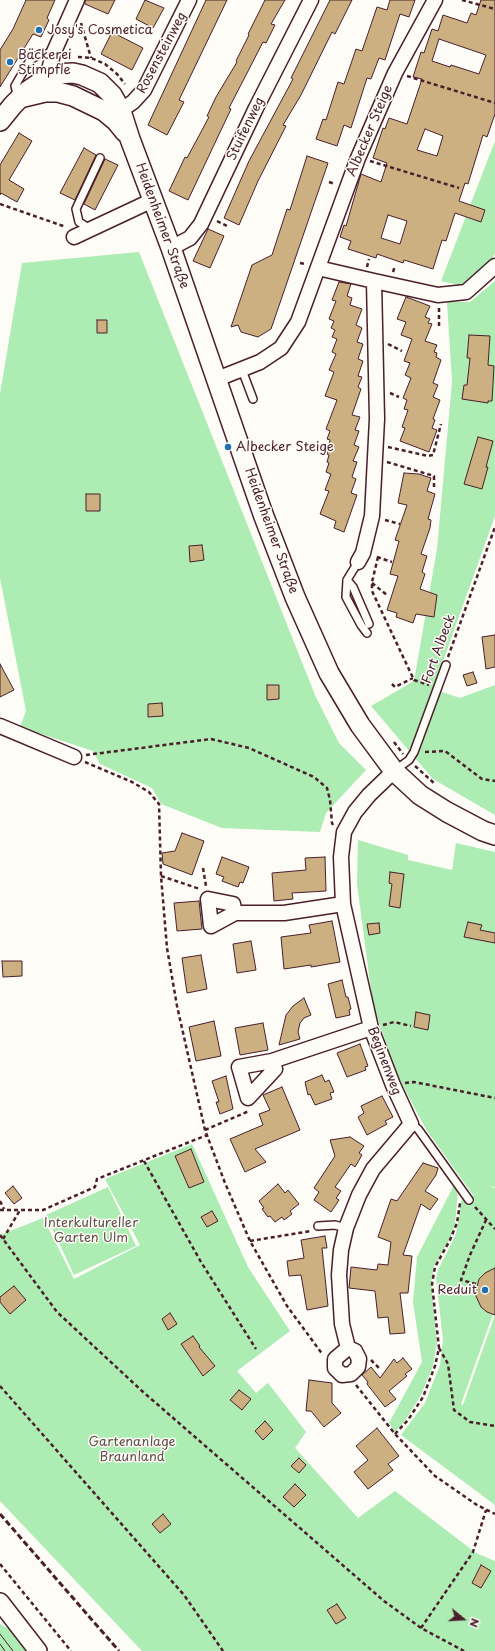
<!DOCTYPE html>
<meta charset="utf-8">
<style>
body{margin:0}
#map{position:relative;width:495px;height:1651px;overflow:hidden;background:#fdfcf7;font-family:"Playpen Sans",sans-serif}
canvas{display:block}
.north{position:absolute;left:443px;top:1599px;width:40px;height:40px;-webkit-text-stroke:3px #fdfcf7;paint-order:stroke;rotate:108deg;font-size:11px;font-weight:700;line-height:16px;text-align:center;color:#4a1f2b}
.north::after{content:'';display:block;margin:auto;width:14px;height:18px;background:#4a1f2b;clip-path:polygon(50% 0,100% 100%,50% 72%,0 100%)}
</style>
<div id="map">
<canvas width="495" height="1651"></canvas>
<div class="north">N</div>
</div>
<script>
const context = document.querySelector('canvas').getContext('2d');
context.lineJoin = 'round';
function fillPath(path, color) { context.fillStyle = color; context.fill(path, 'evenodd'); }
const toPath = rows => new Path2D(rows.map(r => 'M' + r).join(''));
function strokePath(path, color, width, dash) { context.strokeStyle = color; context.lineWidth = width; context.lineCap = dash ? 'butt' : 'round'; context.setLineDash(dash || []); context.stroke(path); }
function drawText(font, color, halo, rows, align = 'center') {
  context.font = font + ' "Playpen Sans",sans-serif'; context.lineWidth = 3; context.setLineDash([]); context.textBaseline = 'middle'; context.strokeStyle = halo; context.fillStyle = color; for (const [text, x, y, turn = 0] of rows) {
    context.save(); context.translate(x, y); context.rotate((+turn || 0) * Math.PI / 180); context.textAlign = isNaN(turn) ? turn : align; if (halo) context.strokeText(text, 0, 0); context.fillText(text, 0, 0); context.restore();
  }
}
fillPath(toPath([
 [495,141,495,253,491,261,462,286,441,281],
 [139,252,315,695,339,743,366,770,326,813,320,832,222,828,161,804,152,788,100,764,93,751,20,727,26,711,0,578,0,394,22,263],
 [495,281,495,516,433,689,460,698,495,685,495,815,433,779,371,706,414,681,437,549,452,382,447,302,470,302],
 [358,840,408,855,408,860,452,870,456,843,495,852,495,1187,489,1186,495,1188,495,1269,481,1276,477,1283,475,1294,481,1307,493,1314,461,1404,463,1405,495,1315,495,1505,401,1435,425,1403,440,1365,443,1340,436,1278,438,1270,456,1234,462,1197,472,1196,482,1190,473,1195,427,1131,398,1077,373,1005,357,884],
 [192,1144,248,1267,290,1331,237,1371,256,1393,268,1383,306,1432,295,1448,358,1518,395,1491,476,1553,495,1561,495,1651,142,1651,0,1501,0,1235,43,1218,74,1279,140,1245,105,1179],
 [454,1185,458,1190,455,1224,450,1239,434,1266,431,1282,437,1343,433,1366,421,1395,405,1421,395,1432,389,1423,422,1362,413,1302,417,1257],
 [108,1187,136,1246,74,1275,46,1215],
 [0,1624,9,1629,18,1637,29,1651,0,1651]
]), '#adecb3');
const building = toPath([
 [26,0,55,0,47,18,49,20,41,37,33,34,0,87,0,50,13,29,26,0],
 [85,0,115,0,108,14,85,4,85,0],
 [145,0,164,8,153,28,136,19,145,0],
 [206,0,227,0,179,100,184,102,167,135,148,125,206,0],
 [265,0,285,0,271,24,275,25,266,43,263,42,229,108,231,109,188,200,169,191,185,157,187,158,209,117,207,116,216,97,237,62,236,61,249,35,248,34,265,0],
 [330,0,352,0,335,34,332,32,301,95,283,125,286,126,258,181,239,225,224,218,249,161,293,79,291,78,330,0],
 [390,0,415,0,409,17,400,14,385,60,379,58,371,79,367,78,351,128,344,125,337,146,316,139,323,119,326,120,338,82,344,84,356,49,362,51,377,7,387,10,390,0],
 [481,0,495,0,495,114,487,137,483,135,468,184,465,183,459,201,485,210,481,222,455,213,446,241,442,240,433,269,404,260,403,263,377,254,376,258,348,249,351,241,340,237,344,225,346,226,361,174,381,182,387,163,373,158,383,128,385,129,389,118,407,124,422,79,413,77,421,52,424,53,432,29,438,31,443,15,467,23,471,13,476,15,481,0],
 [439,39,486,55,479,74,451,65,450,67,432,61,439,39],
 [425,129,443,136,437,156,417,150,425,129],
 [388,215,407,221,400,244,381,238,388,215],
 [112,32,143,48,132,70,101,54,112,32],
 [19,133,32,141,9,180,24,189,17,202,1,193,0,195,0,165,19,133],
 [84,148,96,155,75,200,60,193,84,148],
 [307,156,328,163,271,329,258,337,241,332,238,325,231,327,252,265,272,255,287,209,290,210,307,156],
 [105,159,118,165,95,210,84,204,105,159],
 [208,229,224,236,210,268,193,261,208,229],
 [339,282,351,284,347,296,352,298,350,305,362,309,356,325,362,328,357,342,363,344,358,359,363,361,358,376,362,377,358,387,361,389,352,415,360,417,355,430,359,431,354,445,359,447,353,461,357,462,352,477,356,479,351,493,357,495,344,532,334,528,336,521,320,514,329,491,325,490,331,474,326,472,329,463,327,462,329,455,327,454,330,440,327,439,330,431,326,429,337,400,325,396,334,372,329,370,336,354,332,352,337,339,332,337,335,330,331,328,334,321,329,319,336,301,332,300,339,282],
 [406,297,430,306,425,317,430,319,428,323,432,324,425,341,437,345,434,352,437,353,436,357,441,360,433,383,438,385,433,397,440,400,433,419,435,420,432,428,437,430,429,452,400,441,405,428,402,427,408,410,404,409,407,400,403,398,411,378,405,375,410,363,404,361,412,339,401,335,406,322,397,319,406,297],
 [97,320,107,320,107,333,97,333,97,320],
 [469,335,490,336,488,365,494,366,492,401,488,401,488,403,462,399,464,385,467,385,470,358,467,358,469,335],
 [478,437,493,441,486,467,488,467,482,489,464,484,478,437],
 [404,473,419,474,431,478,427,491,435,494,428,519,431,520,430,528,421,554,427,556,422,572,425,574,420,589,437,595,434,617,416,614,413,623,396,617,397,613,387,610,398,576,390,574,399,541,395,540,407,505,398,503,404,473],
 [86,494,100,494,100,511,86,511,86,494],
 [202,545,204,560,190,562,189,546,202,545],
 [495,635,495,667,486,669,482,637,495,635],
 [0,664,14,690,0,697,0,664],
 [473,672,477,683,467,686,463,675,473,672],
 [267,685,279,685,279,699,267,700,267,685],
 [162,703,163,716,148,717,148,704,162,703],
 [182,833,204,841,192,875,163,864,162,853,175,851,182,833],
 [222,857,249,867,243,883,240,882,238,887,222,881,224,877,216,874,222,857],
 [325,857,326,891,292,893,293,899,274,901,272,873,306,870,305,858,325,857],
 [390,872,404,874,400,908,389,906,392,884,389,883,390,872],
 [199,901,202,929,177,931,174,903,199,901],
 [332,921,340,962,311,967,311,965,284,969,281,937,311,933,309,925,332,921],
 [468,922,482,925,480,930,495,933,495,943,464,937,468,922],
 [379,923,380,933,369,935,367,924,379,923],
 [251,941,256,970,237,973,233,944,251,941],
 [201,955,207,989,187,993,182,958,201,955],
 [2,961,22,961,22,976,3,977,2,961],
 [342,980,346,997,348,997,351,1009,349,1010,350,1015,336,1018,328,984,342,980],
 [304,998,311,1015,304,1018,300,1023,298,1032,300,1039,279,1045,286,1015,293,1006,304,998],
 [416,1012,430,1015,428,1030,414,1027,416,1012],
 [214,1021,221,1056,196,1061,189,1027,214,1021],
 [263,1023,268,1050,240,1055,235,1028,263,1023],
 [360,1044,368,1066,365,1067,366,1070,347,1077,337,1053,360,1044],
 [322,1075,325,1082,329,1080,334,1092,330,1093,332,1099,315,1105,310,1094,308,1095,305,1082,322,1075],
 [226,1076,233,1109,220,1114,216,1102,219,1102,212,1081,226,1076],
 [282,1087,300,1130,255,1149,266,1162,245,1172,230,1139,263,1125,259,1114,270,1110,263,1095,282,1087],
 [382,1096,393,1117,385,1121,387,1124,367,1135,358,1117,364,1113,361,1106,382,1096],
 [350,1137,364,1146,359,1153,362,1155,355,1167,351,1164,335,1187,341,1191,336,1198,339,1200,331,1212,314,1200,319,1192,314,1188,335,1156,330,1140,350,1137],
 [191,1149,204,1182,189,1188,175,1156,191,1149],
 [423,1163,438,1168,436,1175,425,1191,438,1199,430,1210,421,1204,403,1255,412,1256,408,1293,400,1293,405,1333,390,1334,388,1317,378,1318,375,1291,349,1288,351,1267,377,1270,378,1264,388,1265,391,1242,378,1237,391,1199,397,1201,423,1163],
 [278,1184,285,1193,288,1190,299,1204,290,1211,292,1214,284,1220,282,1217,275,1222,270,1216,268,1217,262,1209,264,1208,259,1201,278,1184],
 [13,1186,22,1198,14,1204,5,1193,13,1186],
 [212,1211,218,1221,207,1227,201,1217,212,1211],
 [325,1236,327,1248,322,1248,328,1306,307,1310,301,1275,289,1276,287,1261,304,1258,301,1240,325,1236],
 [495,1268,495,1315,487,1312,481,1307,475,1294,479,1279,485,1273,495,1268],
 [14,1286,26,1300,10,1314,0,1302,0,1297,14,1286],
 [170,1313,177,1324,168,1330,162,1319,170,1313],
 [193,1336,200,1346,199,1347,215,1366,203,1376,181,1344,193,1336],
 [403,1358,412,1369,405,1374,407,1376,389,1391,396,1399,385,1407,367,1384,368,1382,362,1375,371,1367,380,1378,394,1359,397,1363,403,1358],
 [309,1380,332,1383,332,1403,341,1413,324,1427,311,1411,306,1411,309,1380],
 [239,1390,251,1399,242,1410,230,1400,239,1390],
 [265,1421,273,1430,263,1440,255,1431,265,1421],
 [377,1428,399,1456,388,1464,393,1470,368,1489,354,1472,368,1460,356,1446,377,1428],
 [299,1458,306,1465,299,1473,291,1466,299,1458],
 [295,1484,306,1495,294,1507,283,1497,295,1484],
 [163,1514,171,1524,160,1533,152,1524,163,1514],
 [481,1565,491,1571,481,1588,472,1583,481,1565],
 [337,1604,346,1618,336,1624,327,1610,337,1604]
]);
fillPath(building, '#ccb082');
strokePath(building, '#4a1f2b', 1);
const service = toPath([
 [18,98,15,86,30,60,40,54,53,54],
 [92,228,87,227,79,222,76,209,100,158],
 [242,370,253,399],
 [358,562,347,580,346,597,361,625,367,633],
 [347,580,353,587,369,624],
 [394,771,409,760,414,752,446,665],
 [411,1124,418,1129,469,1200],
 [318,1226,335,1225,346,1228]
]);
const minor = toPath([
 [45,86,53,54,77,0],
 [114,115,133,102,144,90,189,0],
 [74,237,153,200],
 [171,248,190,238,201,224,256,108,311,0],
 [318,268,374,281,377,419,372,516,363,553,358,562],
 [374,281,438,295,466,292,495,266],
 [217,379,260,362,281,348,298,322,358,158,395,73,435,0],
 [0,726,74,757],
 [235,913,233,904,208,899,211,926,235,913,284,913,343,904],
 [272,1061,275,1069,248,1098,239,1067,272,1061,371,1028],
 [348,1348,355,1351,359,1359,358,1367,351,1374,342,1375,335,1368,335,1359,348,1348,342,1324,339,1275,341,1250,346,1228,359,1195,373,1169,411,1124,393,1085,371,1028,343,904,341,857,344,832,355,812,369,795,394,771]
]);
const tertiary = toPath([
 [0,1602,38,1651]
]);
const secondary = toPath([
 [24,97,45,92,58,92,73,96,104,111,116,121,125,132],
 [0,121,13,105,26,92,45,79,56,74,73,73,82,75,100,83,112,95,121,111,130,139,171,248,263,514,295,597,329,673,360,725,394,771,420,795,447,812,483,831,495,835]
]);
strokePath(service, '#4a1f2b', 10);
strokePath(minor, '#4a1f2b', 17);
strokePath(tertiary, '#4a1f2b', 20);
strokePath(secondary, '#4a1f2b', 22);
strokePath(toPath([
 [462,0,495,9],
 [81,23,91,58],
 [78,57,91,58,105,64,117,74,125,84],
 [407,76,495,103],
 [370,161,459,188],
 [329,182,335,184],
 [0,204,66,227],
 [217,221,229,227],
 [300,263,306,264],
 [367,267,369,259],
 [393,272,395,266],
 [439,308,439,329],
 [388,344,402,351],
 [390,393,399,397],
 [388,447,428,456,433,455,441,424],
 [387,462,434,476,434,489],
 [385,520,400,524],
 [377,557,392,562],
 [378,557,372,582,372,591,414,680,429,685],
 [372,583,387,595],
 [448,657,495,527],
 [392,684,395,687,413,678],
 [394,742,403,754],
 [425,752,445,751,482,779,495,781],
 [86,755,211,739,249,748,314,777,327,788,330,800,332,823,333,825],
 [85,762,132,782,149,792,159,804,161,876,167,948,177,1006,205,1130,225,1183,250,1241,287,1306,323,1355],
 [415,766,435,784],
 [203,868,206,886],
 [161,876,200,889],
 [383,1025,394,1022,411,1026],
 [405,1083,414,1082,495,1098],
 [205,1130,249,1111],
 [144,1161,201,1262,256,1349],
 [0,1201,4,1209],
 [475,1207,495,1229],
 [0,1210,43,1210,95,1187,97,1179,207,1135],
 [0,1235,57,1312,142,1391,384,1601,421,1628,464,1651],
 [3,1239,20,1210],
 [250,1241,311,1231],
 [476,1284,461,1280,470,1255,486,1220],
 [439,1348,448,1364,454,1410,470,1422,495,1426],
 [371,1360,379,1368],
 [356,1385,395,1434,435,1476,477,1505,495,1514],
 [0,1386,184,1595,223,1651],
 [395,1434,408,1420,423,1397,435,1366,439,1348,432,1284,435,1267,450,1240,457,1223,460,1203],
 [0,1564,71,1651],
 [421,1628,473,1552,486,1510]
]), '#4a1f2b', 2.5, [4, 3]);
strokePath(service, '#fdfcf7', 7);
strokePath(minor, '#fdfcf7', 14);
strokePath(tertiary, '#fdfcf7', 17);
strokePath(secondary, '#fdfcf7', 19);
strokePath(toPath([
 [0,1634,13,1651],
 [0,1644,5,1651]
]), '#4a1f2b', 1);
strokePath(toPath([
 [0,1514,119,1651]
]), '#4a1f2b', 3, [6, 3]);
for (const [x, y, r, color] of [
 [39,30,4,"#1f6fb2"],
 [10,62,4,"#1f6fb2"],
 [228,447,4,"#1f6fb2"],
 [485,1290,4,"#1f6fb2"]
]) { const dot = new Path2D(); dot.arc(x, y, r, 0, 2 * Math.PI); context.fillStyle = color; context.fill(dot); strokePath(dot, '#fdfcf7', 1.5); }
drawText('13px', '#4a1f2b', '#fdfcf7', [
 ["Josy's Cosmetica",47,30],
 ["Bäckerei",18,55],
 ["Stimpfle",18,70],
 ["Albecker Steige",236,447],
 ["Reduit",477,1290,"right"]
], 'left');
drawText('13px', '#4a1f2b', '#fdfcf7', [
 ["Rosensteinweg",162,53,-62],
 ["Stuifenweg",246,129,-64],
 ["Albecker Steige",370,131,-67],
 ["Heidenheimer Straße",162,226,70],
 ["Heidenheimer Straße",271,531,70],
 ["Fort Albeck",439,649,-70],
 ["Beginenweg",384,1061,69]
]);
drawText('13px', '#63524d', '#fdfcf7', [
 ["Interkultureller",91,1223],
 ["Garten Ulm",91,1238],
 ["Gartenanlage",132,1442],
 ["Braunland",132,1457]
]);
</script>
